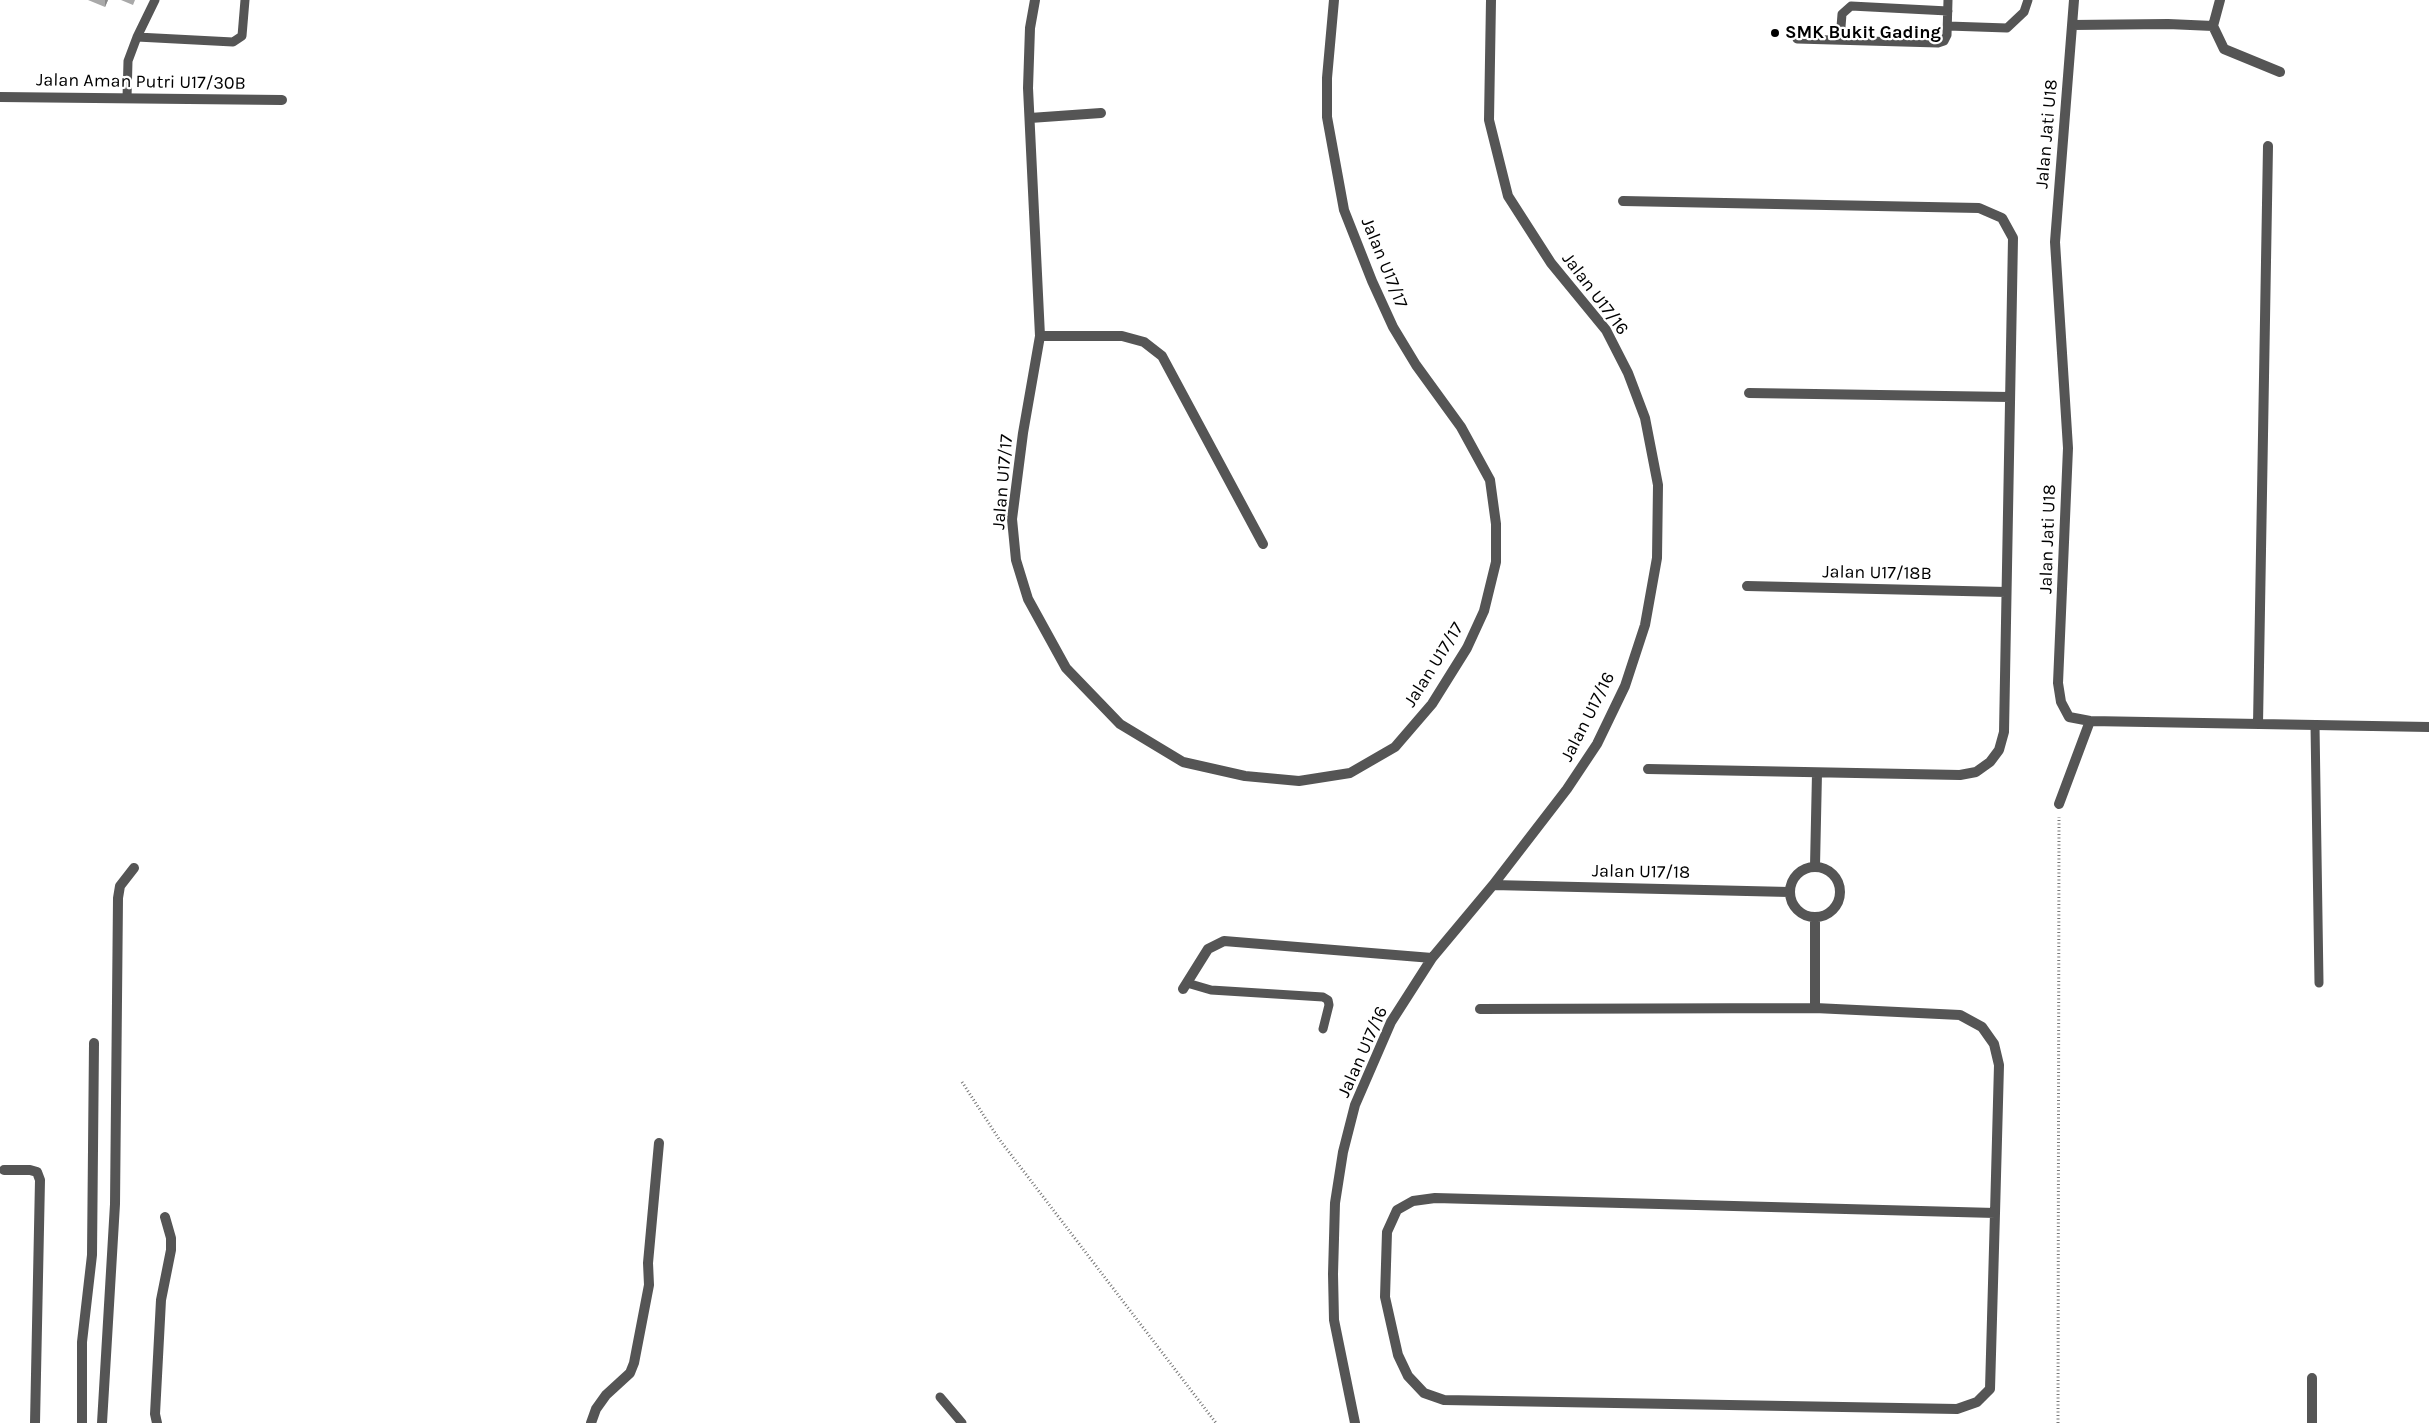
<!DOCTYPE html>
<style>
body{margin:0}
canvas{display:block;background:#fff}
</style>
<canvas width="2429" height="1423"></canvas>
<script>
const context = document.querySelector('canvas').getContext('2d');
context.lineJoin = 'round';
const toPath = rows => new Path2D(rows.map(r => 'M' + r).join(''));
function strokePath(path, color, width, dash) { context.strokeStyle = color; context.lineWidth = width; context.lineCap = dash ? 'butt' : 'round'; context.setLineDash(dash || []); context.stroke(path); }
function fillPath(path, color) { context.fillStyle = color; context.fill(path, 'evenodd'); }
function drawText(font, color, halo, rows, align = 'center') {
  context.font = font + ' Karla,sans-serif'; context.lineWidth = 4.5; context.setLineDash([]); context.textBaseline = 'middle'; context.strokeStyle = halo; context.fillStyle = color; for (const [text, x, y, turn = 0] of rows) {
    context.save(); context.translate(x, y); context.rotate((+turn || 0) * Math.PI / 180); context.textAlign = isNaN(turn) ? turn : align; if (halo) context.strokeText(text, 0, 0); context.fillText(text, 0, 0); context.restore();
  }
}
strokePath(toPath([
 [962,1082,999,1139,1216,1423],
 [2058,1423,2059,817]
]), '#777', 3, [1, 2.5]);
strokePath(toPath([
 [155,0,137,37,233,42,242,36,245,0],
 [1948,26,2007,28,2024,12,2028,0],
 [1797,39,1938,43,1944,41,1947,35,1948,0],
 [1840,40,1842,14,1851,6,1948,11],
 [127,98,128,61,137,37],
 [2315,725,2319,983],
 [1187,983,1211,990,1323,997,1328,1000,1329,1005,1323,1029],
 [940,1397,962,1423]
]), '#555', 9);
strokePath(toPath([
 [1035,0,1030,28,1028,88,1040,336,1023,433,1012,519,1016,560,1028,599,1066,668,1120,724,1183,762,1245,776,1299,781,1350,773,1395,747,1432,704,1467,648,1484,611,1496,562,1496,524,1490,480,1461,427,1416,365,1393,327,1372,281,1344,210,1327,117,1327,78,1334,0],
 [2074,0,2055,242,2068,448,2058,683,2061,702,2069,717,2090,721,2429,727],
 [2072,25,2168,24,2213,26,2224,49,2280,72],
 [2213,26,2220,0],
 [0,97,282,100],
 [1030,118,1101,113],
 [1623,201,1979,208,2002,218,2013,238,2004,732,1999,750,1990,762,1976,772,1960,775,1648,769],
 [1040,336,1122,336,1144,342,1162,356,1263,544],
 [1749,393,2010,397],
 [1747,586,2006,592],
 [2258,724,2268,146],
 [2059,804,2090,721],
 [1815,866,1817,773],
 '1790 892a25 25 0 1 1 50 0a25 25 0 1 1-50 0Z',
 [1493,885,1789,892],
 [1815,918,1815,1008],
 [1183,989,1208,949,1224,941,1432,958],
 [1480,1009,1815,1008,1960,1015,1982,1027,1994,1044,1999,1065,1995,1213,1990,1389,1977,1402,1957,1409,1444,1400,1424,1393,1408,1376,1398,1355,1385,1297,1387,1232,1397,1210,1413,1201,1435,1198,1995,1213],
 [4,1170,30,1170,37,1172,40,1180,35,1423],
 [82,1423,82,1342,92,1255,94,1043],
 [102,1423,115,1204,118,898,120,886,134,868],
 [157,1423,155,1414,161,1300,171,1250,171,1238,165,1217],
 [591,1423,596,1409,606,1395,630,1373,634,1363,649,1285,648,1263,659,1143],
 [1355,1423,1334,1320,1333,1274,1335,1203,1343,1152,1355,1105,1391,1022,1432,958,1493,885,1567,789,1597,744,1625,686,1645,625,1657,558,1658,485,1645,418,1628,373,1606,330,1551,263,1508,196,1489,120,1491,0],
 [2312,1423,2312,1378]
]), '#555', 10);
fillPath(toPath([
 [88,0,108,0,105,7],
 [121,0,135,0,133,5]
]), '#a9a9a9');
fillPath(toPath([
 [105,0,108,0,105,7]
]), '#898989');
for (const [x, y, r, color] of [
 [1775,33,5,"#000"]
]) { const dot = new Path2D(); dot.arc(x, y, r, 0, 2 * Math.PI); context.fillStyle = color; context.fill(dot); strokePath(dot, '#fff', 2); }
drawText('bold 18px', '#000', '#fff', [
 ["SMK Bukit Gading",1785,33]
], 'left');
drawText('18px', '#000', '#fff', [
 ["Jalan Aman Putri U17/30B",141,82,1],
 ["Jalan Jati U18",2047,134,-85],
 ["Jalan U17/17",1384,263,68],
 ["Jalan U17/16",1595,294,53],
 ["Jalan U17/17",1003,482,-85],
 ["Jalan Jati U18",2048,539,-88],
 ["Jalan U17/18B",1877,573,1],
 ["Jalan U17/17",1434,665,-58],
 ["Jalan U17/16",1588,717,-63],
 ["Jalan U17/18",1641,872,1],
 ["Jalan U17/16",1363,1052,-66]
]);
</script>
